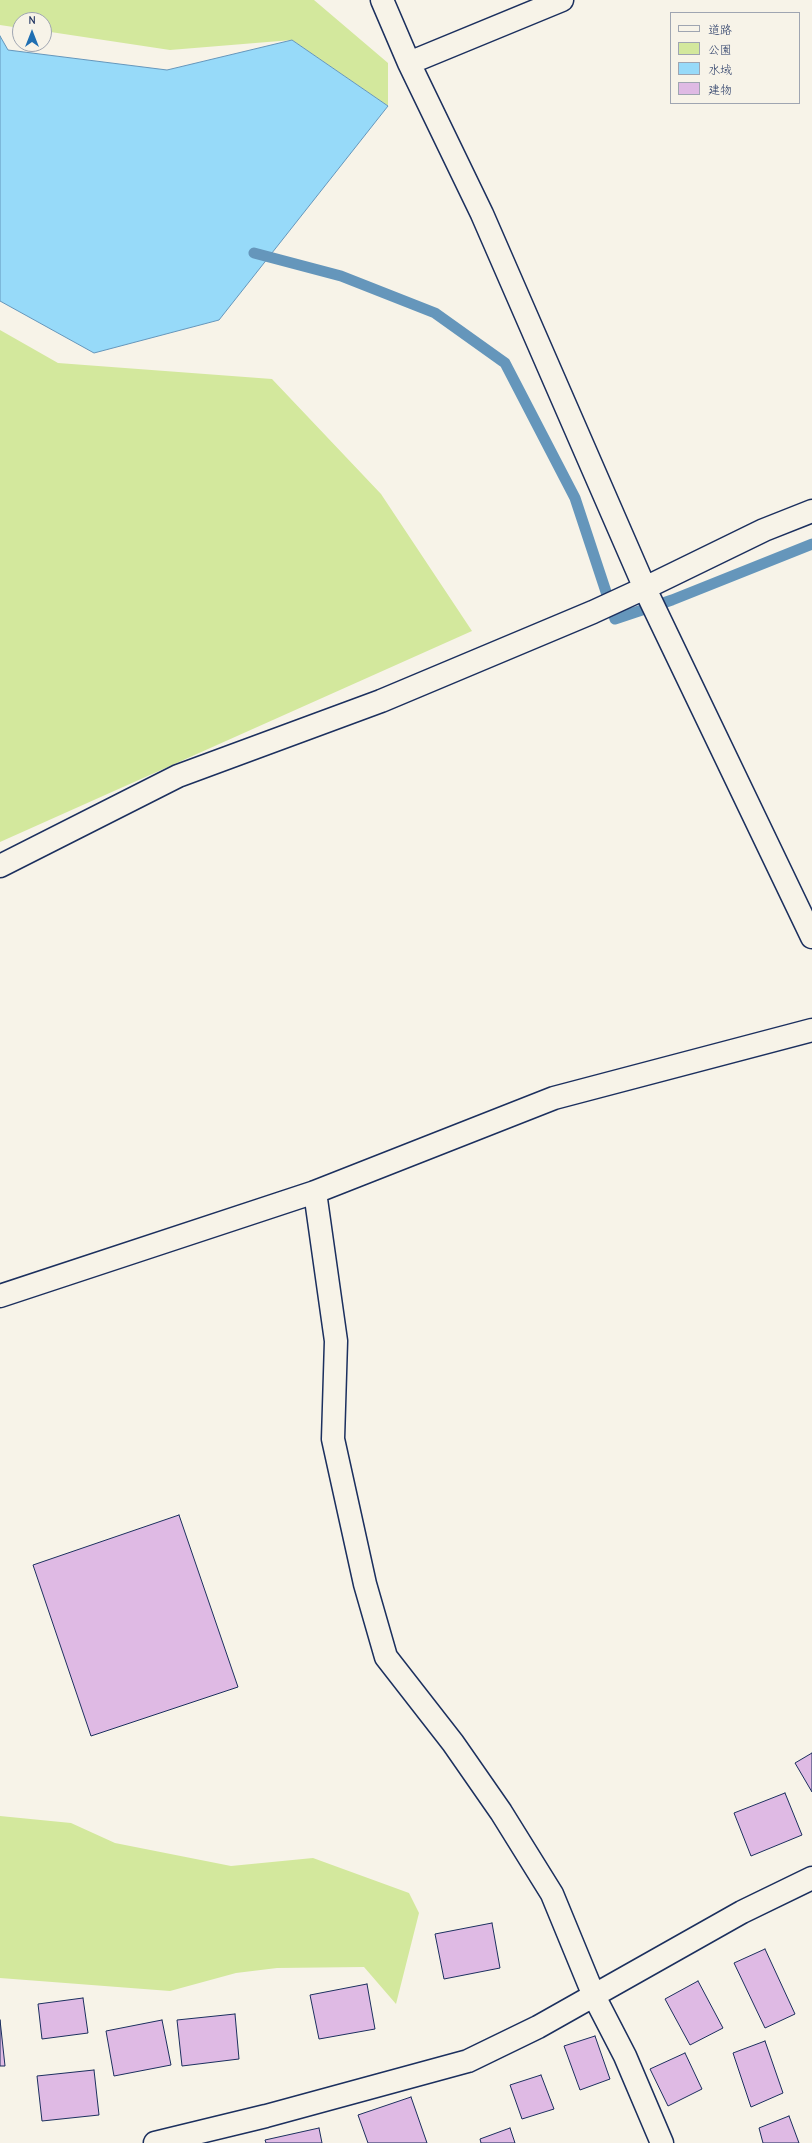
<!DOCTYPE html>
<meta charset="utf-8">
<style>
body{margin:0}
#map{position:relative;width:812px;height:2143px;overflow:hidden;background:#f7f3e8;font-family:"Comic Neue","Klee One",sans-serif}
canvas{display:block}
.legend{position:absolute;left:670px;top:12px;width:130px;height:92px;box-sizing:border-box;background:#f7f3e8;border:1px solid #9fa5b1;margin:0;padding:5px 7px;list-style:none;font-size:12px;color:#1b2f5e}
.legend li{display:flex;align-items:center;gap:8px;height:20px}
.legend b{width:20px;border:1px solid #9fa5b1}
.north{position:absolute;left:12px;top:12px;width:40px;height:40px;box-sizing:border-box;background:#f7f3e8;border:1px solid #9fa5b1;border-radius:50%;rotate:0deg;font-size:11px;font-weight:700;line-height:16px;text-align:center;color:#1b2f5e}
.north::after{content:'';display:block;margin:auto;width:14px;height:18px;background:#1f6fb2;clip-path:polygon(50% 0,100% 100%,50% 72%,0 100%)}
</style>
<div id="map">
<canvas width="812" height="2143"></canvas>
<ul class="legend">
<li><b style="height:5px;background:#f7f3e8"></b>道路</li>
<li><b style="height:11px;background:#d3e89d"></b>公園</li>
<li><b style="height:11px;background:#97daf9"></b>水域</li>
<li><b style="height:11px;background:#dfbae4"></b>建物</li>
</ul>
<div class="north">N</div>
</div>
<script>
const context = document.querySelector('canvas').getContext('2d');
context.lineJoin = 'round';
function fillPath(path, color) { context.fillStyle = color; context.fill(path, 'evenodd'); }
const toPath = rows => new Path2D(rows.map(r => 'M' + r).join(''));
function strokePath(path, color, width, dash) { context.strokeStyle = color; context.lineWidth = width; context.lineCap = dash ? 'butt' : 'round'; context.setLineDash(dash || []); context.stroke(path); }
fillPath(toPath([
 [0,0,314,0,388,63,388,106,292,40,170,50,44,31,44,20,20,20,20,28,0,25],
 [0,330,58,363,272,379,381,494,472,631,0,842],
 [0,1816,71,1823,115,1843,231,1866,313,1858,409,1893,419,1913,396,2004,364,1967,277,1968,236,1973,170,1991,0,1978]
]), '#d3e89d');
const water = toPath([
 [0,36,8,50,167,70,292,40,388,106,219,320,94,353,0,301,0,36]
]);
fillPath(water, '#97daf9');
strokePath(water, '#6596bb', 1);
strokePath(toPath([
 [254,253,341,276,435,313,505,363,575,498,615,619,672,600,812,544]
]), '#6596bb', 11);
const building = toPath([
 [179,1515,238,1687,91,1736,33,1565,179,1515],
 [812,1753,812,1792,795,1763,812,1753],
 [785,1793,802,1835,751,1856,734,1813,785,1793],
 [492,1923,500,1968,444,1979,435,1934,492,1923],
 [765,1949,795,2014,765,2028,734,1963,765,1949],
 [698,1981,723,2028,690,2045,665,1999,698,1981],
 [367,1984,375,2029,319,2039,310,1995,367,1984],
 [83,1998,88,2033,42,2039,38,2004,83,1998],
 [235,2014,239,2059,182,2066,177,2020,235,2014],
 [0,2020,5,2066,0,2066,0,2020],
 [162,2020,171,2065,114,2076,106,2031,162,2020],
 [595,2036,610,2079,580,2090,564,2046,595,2036],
 [765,2041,783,2093,751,2107,733,2053,765,2041],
 [685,2053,702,2089,668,2106,650,2069,685,2053],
 [94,2070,99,2115,42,2121,37,2076,94,2070],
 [541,2075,554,2109,522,2119,510,2085,541,2075],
 [411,2097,427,2143,368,2143,358,2115,411,2097],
 [789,2116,799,2143,763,2143,759,2128,789,2116],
 [319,2128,322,2143,266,2143,265,2140,319,2128],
 [510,2128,515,2143,481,2143,480,2139,510,2128]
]);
fillPath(building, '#dfbae4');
strokePath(building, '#1b2f5e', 1);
const minor = toPath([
 [382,0,409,63,482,214,647,593,812,937],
 [409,63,562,0],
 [0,866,178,776,381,701,593,612,645,588,764,530,812,511],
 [315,1192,336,1341,333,1439,365,1584,386,1657,453,1743,501,1812,552,1894,594,1996,625,2056,662,2143],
 [0,1296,315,1192,554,1098,812,1030],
 [155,2143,266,2116,468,2061,538,2027,742,1912,812,1878]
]);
strokePath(minor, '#1b2f5e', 25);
strokePath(minor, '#f7f3e8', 22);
</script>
